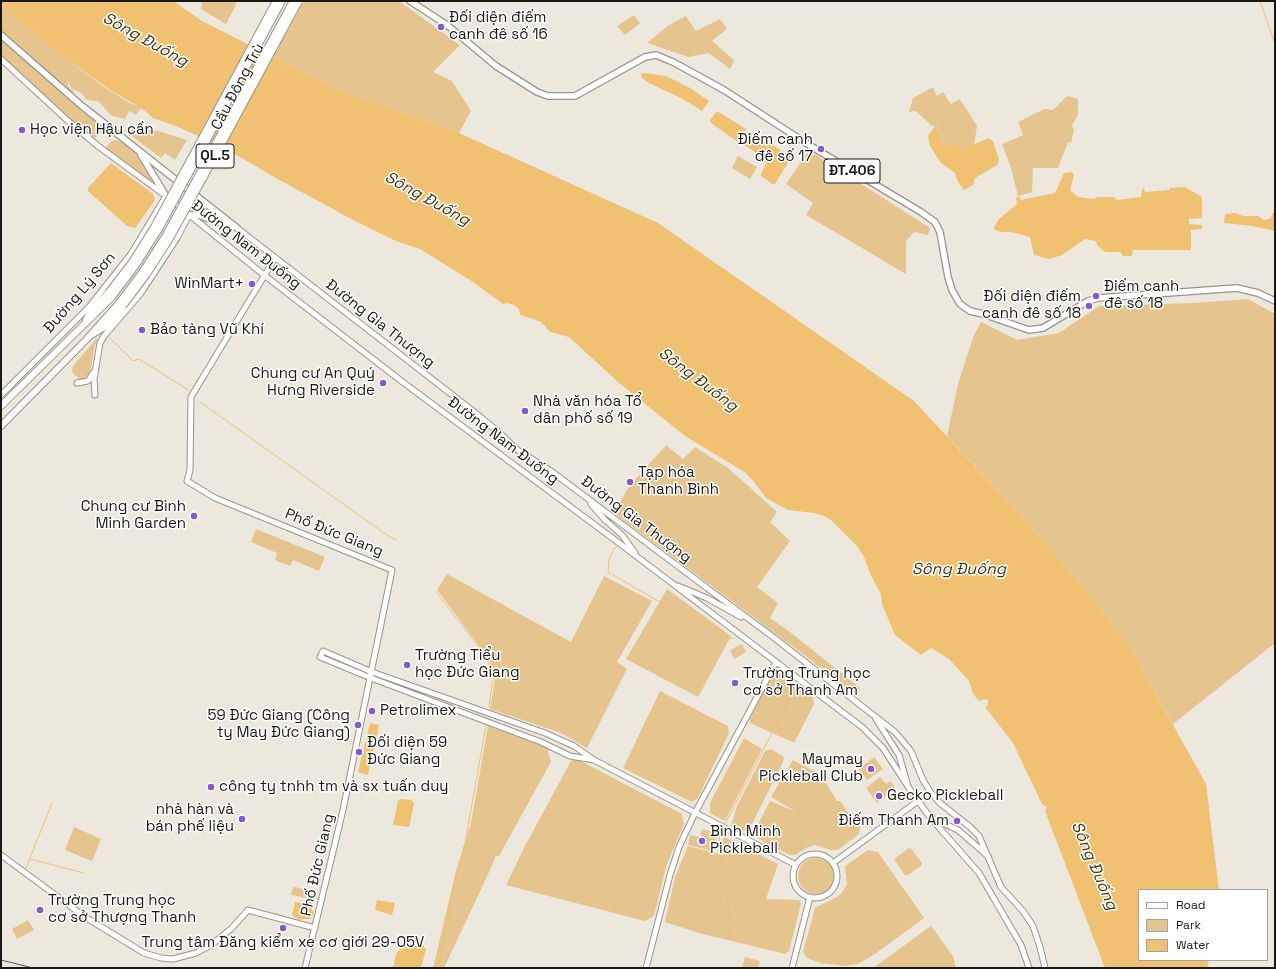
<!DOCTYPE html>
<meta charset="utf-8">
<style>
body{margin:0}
#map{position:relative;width:1276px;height:969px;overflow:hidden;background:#ede8de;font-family:"Space Grotesk",sans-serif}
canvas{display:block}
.frame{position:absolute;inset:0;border:2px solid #1a1815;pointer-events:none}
.legend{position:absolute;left:1138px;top:889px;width:130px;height:72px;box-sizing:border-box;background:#fff;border:1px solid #a3a3a1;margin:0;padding:5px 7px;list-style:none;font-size:12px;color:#1a1815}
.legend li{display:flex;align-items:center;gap:8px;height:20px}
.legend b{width:20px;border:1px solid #a3a3a1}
</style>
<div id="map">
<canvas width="1276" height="969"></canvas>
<div class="frame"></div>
<ul class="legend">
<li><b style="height:5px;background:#fff"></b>Road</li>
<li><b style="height:11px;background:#e5c58d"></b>Park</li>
<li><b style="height:11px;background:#efc170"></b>Water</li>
</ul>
</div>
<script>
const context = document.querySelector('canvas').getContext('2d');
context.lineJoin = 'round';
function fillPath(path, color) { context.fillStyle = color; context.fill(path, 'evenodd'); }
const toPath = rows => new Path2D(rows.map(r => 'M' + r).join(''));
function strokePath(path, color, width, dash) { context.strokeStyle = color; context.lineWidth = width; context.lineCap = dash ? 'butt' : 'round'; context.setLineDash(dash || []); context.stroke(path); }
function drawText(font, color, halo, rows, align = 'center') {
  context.font = font + ' "Space Grotesk",sans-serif'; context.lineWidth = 3; context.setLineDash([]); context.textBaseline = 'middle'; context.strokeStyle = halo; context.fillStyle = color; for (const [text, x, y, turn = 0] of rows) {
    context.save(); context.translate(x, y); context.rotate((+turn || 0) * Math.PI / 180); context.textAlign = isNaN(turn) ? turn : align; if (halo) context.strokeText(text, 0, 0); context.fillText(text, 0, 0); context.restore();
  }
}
fillPath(toPath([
 [199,1,237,1,234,9,226,24,201,9,202,3],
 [304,1,399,1,460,45,433,72,452,81,471,111,459,133,336,89,273,57],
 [1,4,70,62,103,86,128,102,141,108,136,115,129,111,125,119,112,116,98,101,87,100,80,92,72,89,67,80,69,87,75,93,70,92,1,32],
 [634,15,640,23,625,35,617,26],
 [686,16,696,31,720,19,727,29,712,41,734,60,730,69,709,53,688,57,647,43,669,25],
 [1,40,100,125,101,127,101,133,94,139,86,134,1,57],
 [933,87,937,96,943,92,951,104,960,99,977,126,974,145,960,150,947,145,942,141,938,128,935,126,932,126,916,111,909,112,913,98],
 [1067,96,1078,99,1078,114,1072,126,1074,130,1071,143,1068,142,1058,168,1033,168,1032,192,1018,196,1011,168,1002,144,1023,135,1018,122,1044,109,1053,110],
 [140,127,162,132,187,140,175,160,165,153,161,158,124,130],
 [115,140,122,142,135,153,157,189,105,148,112,141],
 [807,153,816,155,930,228,928,235,914,232,906,241,906,274,806,215,813,203,786,184],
 [738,156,757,167,750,179,732,168],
 [1248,299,1275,314,1275,643,1173,724,1127,642,1046,543,947,436,958,384,967,356,974,335,981,322,1017,340,1059,333,1099,306,1193,303],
 [97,338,98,338,95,345,90,373,85,379,79,379,72,372,73,366],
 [666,445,683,459,695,447,728,468,777,512,770,522,790,541,757,587,778,603,770,618,790,632,860,688,856,696,812,661,614,513,628,488],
 [256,529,325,557,319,571,293,560,290,566,275,560,277,553,251,542],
 [447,574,571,642,604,576,652,601,617,662,627,669,587,748,561,733,490,709,495,679,489,659,437,590],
 [667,589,731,636,698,697,626,659],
 [742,644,746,652,734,659,730,650],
 [781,673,813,697,814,704,794,743,750,723,750,719,772,675],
 [660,691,728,726,729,733,698,798,692,802,623,768],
 [488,726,547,747,551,762,499,856,496,856,490,870,444,968,433,968,456,871,471,823],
 [744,738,762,749,725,821,710,813,710,803],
 [771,749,784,757,783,762,750,828,741,832,731,826,737,806,765,751],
 [874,757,883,769,867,780,859,769],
 [575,758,682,814,684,824,667,864,654,916,645,921,506,885,526,844,571,761],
 [793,760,821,775,837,801,840,801,854,821,860,826,859,834,838,850,831,850,815,845,806,848,795,855,790,855,757,838,754,832,770,801,796,812,771,797],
 [880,777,886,784,890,781,896,789,877,803,866,788],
 [74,827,101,839,92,861,65,850],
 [702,829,717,833,712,851,688,845,690,835,700,837],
 [723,836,778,864,766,899,799,900,801,904,789,951,785,954,699,933,665,922,675,877,688,846,723,855],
 [909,848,911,849,922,863,921,866,908,875,905,875,894,859],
 [868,850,878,852,924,918,875,954,858,964,844,966,820,963,807,958,803,952,815,908,839,896,847,885,845,866],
 '798 876a18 18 0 1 1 36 0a18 18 0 1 1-36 0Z',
 [293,887,310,890,308,898,291,895],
 [28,920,34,930,17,939,12,929],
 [931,926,953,956,956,968,873,968],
 [745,957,760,961,758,968,742,968]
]), '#e5c58d');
fillPath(toPath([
 [1,1,173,1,202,21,336,89,459,133,658,223,914,401,1046,543,1127,642,1206,784,1219,890,1139,890,1139,960,1209,960,1207,968,1105,968,1045,811,1047,807,1042,804,1013,743,985,707,988,705,988,700,984,699,979,701,973,694,969,681,949,659,931,648,921,655,895,635,882,604,881,594,871,576,864,557,857,546,831,520,824,516,814,513,788,510,766,498,755,483,746,473,685,436,618,382,569,337,550,332,541,322,530,318,520,315,519,309,514,305,507,303,503,304,473,282,420,249,396,241,355,221,276,178,228,150,176,126,153,118,144,110,112,91,70,62,11,13,1,4],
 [644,73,666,76,690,88,709,101,702,111,683,99,649,83,641,77,641,74],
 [717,111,746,129,738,142,711,123,710,120],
 [935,126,938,129,942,141,947,145,954,143,960,150,989,138,993,141,999,160,997,165,975,178,973,185,964,190,958,182,955,173,941,163,930,146,928,136],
 [751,132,792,157,774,185,761,176,761,174,766,164,764,158,743,144],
 [111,163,153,194,155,200,135,228,127,226,88,191,88,188],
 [1072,172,1074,176,1070,190,1078,197,1094,199,1098,197,1114,197,1117,200,1141,197,1142,189,1144,188,1145,192,1169,190,1170,188,1185,187,1202,197,1202,218,1189,219,1189,224,1202,225,1202,229,1191,230,1191,250,1133,250,1132,256,1123,256,1121,252,1105,252,1097,245,1096,241,1085,239,1062,255,1049,259,1034,255,1030,237,1011,232,1001,232,995,230,994,228,998,220,1017,204,1016,198,1019,196,1021,200,1055,193,1064,173],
 [1235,213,1243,216,1259,216,1262,219,1265,220,1271,218,1272,213,1275,213,1275,231,1252,226,1224,223,1225,214],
 [370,723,379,725,368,775,358,772],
 [401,799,412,800,414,804,409,827,393,825,398,801],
 [377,900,395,903,392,915,375,910],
 [309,901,311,901,311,908,314,913,311,919,304,919,299,920,292,915,295,902,305,904],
 [404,945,423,946,426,949,421,968,393,968,396,954]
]), '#efc170');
strokePath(toPath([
 [1260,1,1275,44],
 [109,337,133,361,139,359,190,391],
 [200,402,387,535,396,540],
 [615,547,609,559,608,572,689,619,699,618,708,623,729,638,733,639],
 [436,592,486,656,493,678,489,707],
 [725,824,789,700,769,686],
 [719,834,728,906,731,940],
 [30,859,84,873],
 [26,868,52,803],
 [438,968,453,890,465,843,486,726]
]), '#efc170', 1);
const secondary = toPath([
 [1,59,68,121,98,146,166,196,264,275,404,383,615,540,862,727,883,748,909,788,929,816,979,873,1021,945,1029,968],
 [237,228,473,411,501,434,516,449,551,471,703,585,773,637,895,732,911,751,923,780,931,793,940,803,970,827,979,836,1001,887,1023,911,1033,926,1040,947,1045,968],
 [275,258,191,397,190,470,187,481,215,498,392,570,343,810,305,968],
 [77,383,88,381,93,373],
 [1,395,89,307,131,254,166,196],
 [95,395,94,379,100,343,104,336,141,293,177,238,189,215],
 [591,504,605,520,622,535,635,553],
 [678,586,707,598,741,617],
 [876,719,899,755,907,783],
 [594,760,570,756,541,742,371,678,320,657,323,651,372,672,545,733,574,746,594,760,796,865],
 [932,818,958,830,988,856],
 '793 876a22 22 0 1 1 44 0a22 22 0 1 1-44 0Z',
 [1,855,85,917,144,953,161,958,173,959,196,953,211,945,231,929,248,910,315,928],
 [833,863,918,801],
 [646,968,670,875,679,847,695,813,776,662],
 [792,968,810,897]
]);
const primary = toPath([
 [410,1,447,25,496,66,537,92,548,96,575,96,645,57,656,55,673,62,724,90,809,145,921,212,935,222,940,232,948,277,952,290,960,304,970,311,983,314,1029,330,1043,328,1088,301,1098,298,1237,288,1258,293,1275,301],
 [1,35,82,106,237,228],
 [141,155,166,196],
 [189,215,198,215,232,227]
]);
const highway = toPath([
 [86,320,92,310,108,293],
 [93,334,106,326,123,306],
 [1,406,112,297],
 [1,426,87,339,119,303]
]);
strokePath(secondary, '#99948b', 7);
strokePath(primary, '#99948b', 8);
strokePath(highway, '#99948b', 8);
strokePath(secondary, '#fff', 5);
strokePath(primary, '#fff', 5.5);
strokePath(highway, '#fff', 6);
strokePath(toPath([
 [1,960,33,968]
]), '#57544f', 1);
const highwayBridge = toPath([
 [108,293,132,262,154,227,276,1],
 [112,297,136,265,159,229,282,1],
 [119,303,143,271,166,235,293,1],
 [123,306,147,274,169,240,211,164,299,1]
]);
strokePath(highwayBridge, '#99948b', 8, []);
strokePath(highwayBridge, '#fff', 6);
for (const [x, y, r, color] of [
 [441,27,4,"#8559d3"],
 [22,130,4,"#8559d3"],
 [821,149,4,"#8559d3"],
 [252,284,4,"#8559d3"],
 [1096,296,4,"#8559d3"],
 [1089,306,4,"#8559d3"],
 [142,330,4,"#8559d3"],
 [383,383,4,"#8559d3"],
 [525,411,4,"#8559d3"],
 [630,482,4,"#8559d3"],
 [194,516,4,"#8559d3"],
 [407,665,4,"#8559d3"],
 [735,683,4,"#8559d3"],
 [372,711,4,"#8559d3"],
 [358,725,4,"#8559d3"],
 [359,752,4,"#8559d3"],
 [871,769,4,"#8559d3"],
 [211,787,4,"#8559d3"],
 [879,796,4,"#8559d3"],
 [242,819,4,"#8559d3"],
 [957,821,4,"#8559d3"],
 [702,841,4,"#8559d3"],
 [40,910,4,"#8559d3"],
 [283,928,4,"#8559d3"]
]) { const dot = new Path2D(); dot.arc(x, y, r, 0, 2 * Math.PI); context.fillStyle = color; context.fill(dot); strokePath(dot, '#fff', 1.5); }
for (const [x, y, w] of [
 [215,156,38],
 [852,171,56]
]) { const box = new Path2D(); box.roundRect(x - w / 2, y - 12, w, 24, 3); context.fillStyle = '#fff'; context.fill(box); strokePath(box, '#1a1815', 1); }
drawText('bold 14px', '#1a1815', null, [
 ["QL.5",215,156],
 ["ĐT.406",852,171]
]);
drawText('15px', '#1a1815', '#fff', [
 ["Đối diện điếm",449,18],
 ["canh đê số 16",449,35],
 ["Học viện Hậu cần",30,130],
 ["Điếm canh",813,140,"right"],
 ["đê số 17",813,157,"right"],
 ["WinMart+",244,284,"right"],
 ["Điếm canh",1104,287],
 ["đê số 18",1104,304],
 ["Đối diện điếm",1081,297,"right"],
 ["canh đê số 18",1081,314,"right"],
 ["Bảo tàng Vũ Khí",150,330],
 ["Chung cư An Quý",375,374,"right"],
 ["Hưng Riverside",375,391,"right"],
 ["Nhà văn hóa Tổ",533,402],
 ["dân phố số 19",533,419],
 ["Tạp hóa",638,473],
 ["Thanh Bình",638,490],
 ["Chung cư Bình",186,507,"right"],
 ["Minh Garden",186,524,"right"],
 ["Trường Tiểu",415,656],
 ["học Đức Giang",415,673],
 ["Trường Trung học",743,674],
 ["cơ sở Thanh Am",743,691],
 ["Petrolimex",380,711],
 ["59 Đức Giang (Công",350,716,"right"],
 ["ty May Đức Giang)",350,733,"right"],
 ["Đối diện 59",367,743],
 ["Đức Giang",367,760],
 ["Maymay",863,760,"right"],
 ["Pickleball Club",863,777,"right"],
 ["công ty tnhh tm và sx tuấn duy",219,787],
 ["Gecko Pickleball",887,796],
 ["nhà hàn và",234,810,"right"],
 ["bán phế liệu",234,827,"right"],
 ["Điếm Thanh Am",949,821,"right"],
 ["Bình Minh",710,832],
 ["Pickleball",710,849],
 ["Trường Trung học",48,901],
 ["cơ sở Thượng Thanh",48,918],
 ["Trung tâm Đăng kiểm xe cơ giới 29-05V",283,943,"center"]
], 'left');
drawText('15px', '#1a1815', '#fff', [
 ["Cầu Đông Trù",238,87,-62],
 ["Đường Nam Đuống",246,245,38],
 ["Đường Lý Sơn",80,293,-49],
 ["Đường Gia Thượng",380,324,38],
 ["Đường Nam Đuống",503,441,37],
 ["Đường Gia Thượng",636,520,37],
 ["Phố Đức Giang",334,533,22],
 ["Phố Đức Giang",318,865,-77]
]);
drawText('italic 16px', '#483612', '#fff', [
 ["Sông Đuống",145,40,29],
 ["Sông Đuống",427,199,29],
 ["Sông Đuống",698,380,37],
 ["Sông Đuống",959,570],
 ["Sông Đuống",1094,866,67]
]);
</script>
